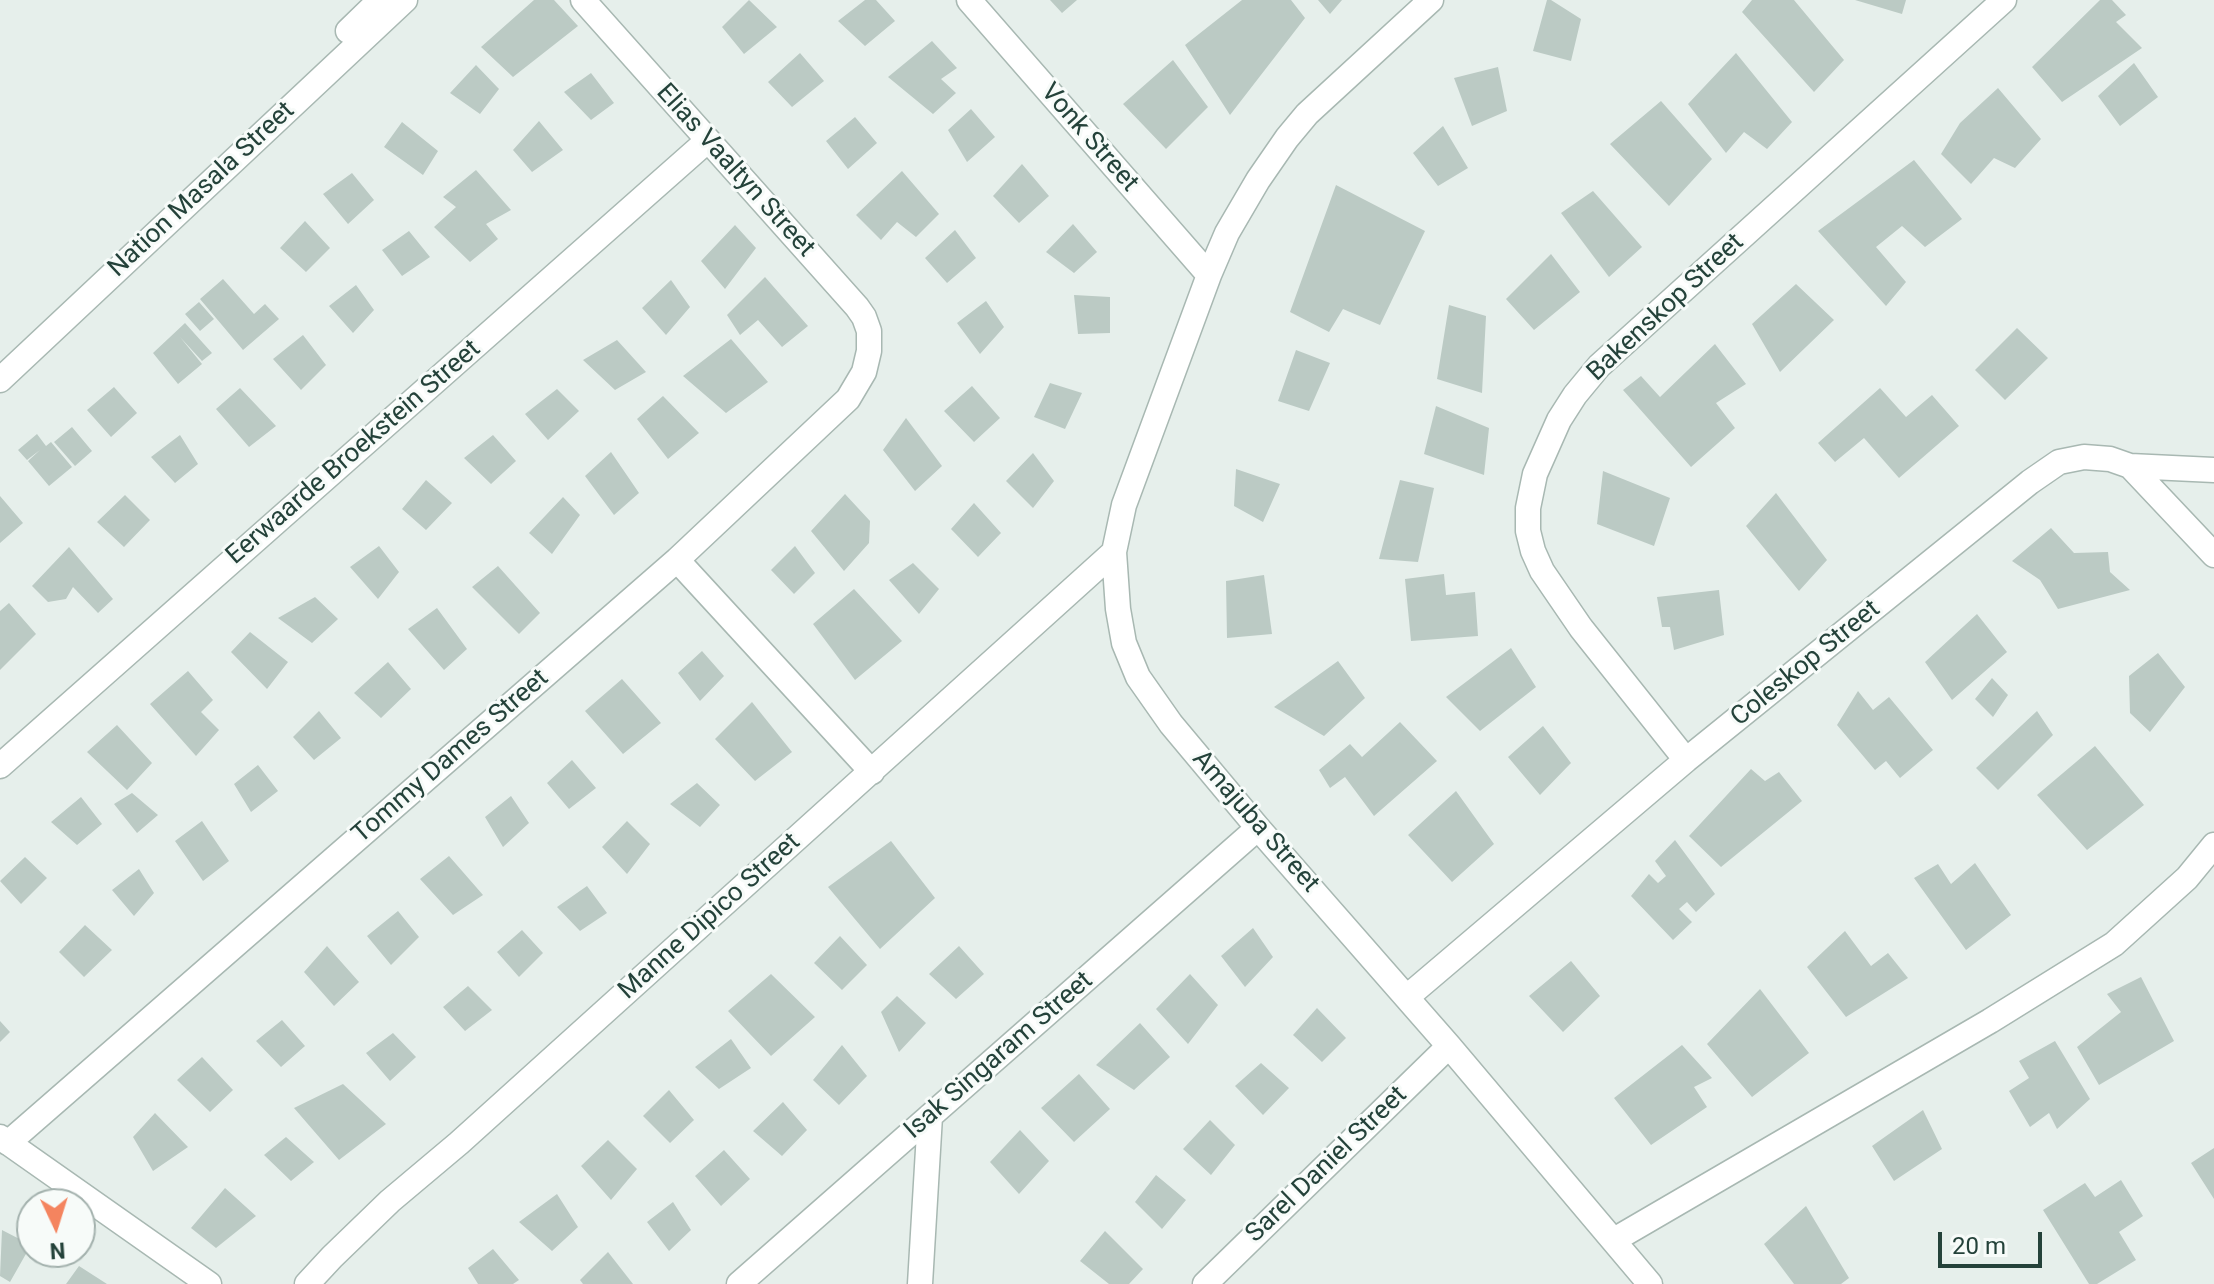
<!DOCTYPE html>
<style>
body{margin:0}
#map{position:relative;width:2214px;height:1284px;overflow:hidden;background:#e6efeb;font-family:Roboto,sans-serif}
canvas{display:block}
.north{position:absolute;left:16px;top:1188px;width:80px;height:80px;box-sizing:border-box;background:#f7fbf9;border:2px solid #a3b1ad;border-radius:50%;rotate:176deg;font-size:22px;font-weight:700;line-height:32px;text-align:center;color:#24423a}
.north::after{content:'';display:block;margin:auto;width:28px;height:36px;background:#f4845f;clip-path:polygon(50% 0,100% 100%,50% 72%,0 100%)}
.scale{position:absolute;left:1938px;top:1232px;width:104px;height:36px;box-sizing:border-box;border:4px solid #24423a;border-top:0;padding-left:10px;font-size:24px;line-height:28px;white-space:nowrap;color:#24423a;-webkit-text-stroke:6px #f7fbf9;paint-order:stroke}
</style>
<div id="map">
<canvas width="2214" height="1284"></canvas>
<div class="north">N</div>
<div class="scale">20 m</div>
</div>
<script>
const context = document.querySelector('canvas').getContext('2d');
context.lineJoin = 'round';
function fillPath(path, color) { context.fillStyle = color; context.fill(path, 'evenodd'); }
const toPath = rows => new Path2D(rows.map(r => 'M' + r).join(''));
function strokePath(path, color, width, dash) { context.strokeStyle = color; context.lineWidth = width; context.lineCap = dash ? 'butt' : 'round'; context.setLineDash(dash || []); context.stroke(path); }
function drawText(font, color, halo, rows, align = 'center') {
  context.font = font + ' Roboto,sans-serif'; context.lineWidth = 6; context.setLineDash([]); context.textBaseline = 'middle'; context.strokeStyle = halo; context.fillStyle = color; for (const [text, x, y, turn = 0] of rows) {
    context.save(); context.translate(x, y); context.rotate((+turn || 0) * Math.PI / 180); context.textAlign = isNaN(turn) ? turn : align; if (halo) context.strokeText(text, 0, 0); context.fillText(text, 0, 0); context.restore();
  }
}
fillPath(toPath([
 [534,0,554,0,578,26,513,77,481,47],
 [749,0,777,27,744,54,722,27],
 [865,0,876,0,895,21,865,46,838,21],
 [1050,0,1077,0,1062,13],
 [1242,0,1291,0,1305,18,1230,115,1185,45],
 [1318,0,1342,0,1330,14],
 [1547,0,1551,0,1581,19,1571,61,1533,51],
 [1752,0,1794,0,1844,60,1814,92,1742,12],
 [1855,0,1906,0,1902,14],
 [2100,0,2112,0,2126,15,2116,22,2142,48,2062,102,2032,67],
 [932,41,957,68,941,79,956,93,933,114,888,77],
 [800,53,824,81,792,107,768,82],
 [1736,53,1792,122,1767,149,1744,132,1726,153,1688,104],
 [1173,60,1208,107,1166,149,1123,104],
 [2134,63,2158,97,2120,126,2098,96],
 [476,65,499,89,480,114,450,93],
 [1498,67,1507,111,1472,126,1454,78],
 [591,73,614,103,591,120,564,92],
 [1998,88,2041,139,2015,168,1994,158,1971,184,1941,154,1960,123],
 [1661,101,1712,159,1669,206,1610,144],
 [971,109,995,137,967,162,948,130],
 [855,117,877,143,848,169,826,141],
 [539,121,563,150,532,172,513,150],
 [402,122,438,151,423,175,384,147],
 [1443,126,1468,168,1438,186,1413,153],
 [1914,160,1962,219,1925,247,1902,226,1876,247,1906,282,1886,306,1818,231],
 [1022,164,1049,196,1019,223,993,196],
 [476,170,511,210,486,224,498,239,470,262,434,227,456,207,443,197],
 [902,171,939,214,916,237,897,222,881,240,856,215],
 [352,173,374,200,348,224,323,194],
 [1336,185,1425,231,1380,325,1343,309,1329,332,1290,312],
 [1593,191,1642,247,1609,277,1561,213],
 [305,221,330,248,306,272,280,248],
 [1073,224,1097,252,1074,273,1046,252],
 [735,225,756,248,725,289,701,261],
 [955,230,976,258,947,283,925,258],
 [409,231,430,257,402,276,382,250],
 [1551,254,1580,292,1534,330,1506,299],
 [765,277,808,326,782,347,758,320,740,335,727,315],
 [223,279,254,314,265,304,279,319,243,350,200,299],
 [671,280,690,307,666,335,642,308],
 [1796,284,1834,320,1780,372,1752,324],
 [356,285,374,310,353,333,329,306],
 [1074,295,1110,297,1110,333,1078,334],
 [986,301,1004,327,980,354,957,323],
 [199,302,214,319,200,331,185,314],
 [1449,305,1486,316,1482,393,1437,379],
 [185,323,212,353,202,361,180,337,202,364,178,384,153,353],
 [2017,328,2048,358,2005,400,1975,370],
 [303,335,326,365,301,390,273,359],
 [731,339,768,382,726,413,683,376],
 [617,340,646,372,615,390,583,360],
 [1715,344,1746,384,1716,403,1735,428,1691,467,1623,390,1641,376,1660,397],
 [1296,350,1330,363,1309,411,1278,401],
 [1050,383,1082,393,1065,429,1034,417],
 [972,386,1000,418,974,442,944,411],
 [114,387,137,413,111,437,87,410],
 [240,388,276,426,249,447,216,409],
 [1880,388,1906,417,1932,395,1959,426,1899,478,1864,438,1835,462,1818,443],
 [557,389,579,411,548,440,525,414],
 [663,396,699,433,668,459,637,419],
 [1436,406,1489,428,1484,475,1424,454],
 [906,418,942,466,915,491,883,450],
 [72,427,92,451,75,466,54,442],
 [37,434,46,446,51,442,72,467,49,486,28,461,40,450,27,460,18,450],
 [180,435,198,464,175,483,151,457],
 [493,435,516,461,491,484,464,458],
 [611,452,639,493,614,515,585,476],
 [1033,453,1054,481,1033,508,1006,481],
 [1236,469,1280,484,1263,522,1234,506],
 [1603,471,1670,498,1654,546,1597,524],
 [426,480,452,503,426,530,402,509],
 [1400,480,1434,488,1418,562,1379,559],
 [1776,493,1827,560,1799,591,1746,526],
 [845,494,870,521,869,543,844,571,811,531],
 [125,495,150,520,124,547,97,522],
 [0,496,23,523,0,543],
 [563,497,580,515,552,554,529,533],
 [974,503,1001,533,978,557,951,529],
 [2051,528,2074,553,2108,552,2110,572,2130,590,2058,609,2040,580,2012,561],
 [379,546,399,572,378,599,350,567],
 [795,546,815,573,794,594,771,570],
 [69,547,113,599,98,613,73,587,66,599,48,602,32,586],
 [913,563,939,589,919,614,889,580],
 [498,566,540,613,519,634,472,587],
 [1444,574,1446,595,1475,592,1478,636,1411,641,1405,579],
 [1264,575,1272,634,1227,638,1226,581],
 [854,589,902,641,855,680,813,624],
 [1719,590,1724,635,1674,650,1670,627,1662,627,1657,597],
 [315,597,338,619,312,643,278,618],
 [9,603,36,634,0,670,0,611],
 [437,608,467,649,444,670,408,629],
 [1977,614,2007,652,1952,700,1925,662],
 [250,632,288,662,267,689,231,652],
 [1511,648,1536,687,1480,731,1446,697],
 [702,651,724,676,700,701,678,673],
 [2158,653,2185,687,2150,732,2130,713,2129,676],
 [1338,661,1365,698,1324,736,1274,707],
 [388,662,411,689,381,718,354,693],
 [188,671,213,700,201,712,219,730,196,756,150,704],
 [1992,678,2008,695,1993,717,1975,699],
 [622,679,661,723,623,754,585,711],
 [1858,691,1873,710,1889,697,1933,750,1900,778,1886,761,1875,770,1837,725],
 [752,702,792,752,755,781,715,739],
 [319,711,341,738,314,760,293,737],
 [2037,711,2053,735,1998,790,1976,768],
 [1400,722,1437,761,1374,816,1345,777,1330,788,1319,770,1350,744,1362,757],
 [117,725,152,763,127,790,87,752],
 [1543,726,1571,763,1540,795,1508,757],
 [2095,746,2144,805,2087,850,2037,795],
 [572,760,596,788,569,809,547,783],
 [258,765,278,791,251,812,234,784],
 [1751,769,1765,781,1779,772,1802,801,1721,867,1689,836],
 [697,783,720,805,700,827,670,804],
 [1456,791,1494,844,1452,882,1408,835],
 [132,793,158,815,137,833,114,804],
 [511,796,529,823,503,847,485,817],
 [81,797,102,824,77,845,51,822],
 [202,821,229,861,203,881,175,841],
 [627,821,650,844,627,874,602,847],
 [1675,840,1715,894,1696,912,1687,902,1679,909,1692,922,1673,940,1631,896,1649,874,1658,883,1666,876,1655,861],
 [891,841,935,898,880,949,828,887],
 [449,856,483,895,453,915,420,879],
 [25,857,47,878,21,904,0,881],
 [1975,863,2011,915,1966,950,1914,878,1938,864,1951,884],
 [139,869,154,893,134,916,112,890],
 [587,886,607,913,580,931,557,907],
 [398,911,419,937,391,965,367,936],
 [85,925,112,950,84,977,59,952],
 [1253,928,1273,957,1245,987,1221,956],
 [522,930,543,953,519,977,497,952],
 [1845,931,1871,966,1888,953,1908,978,1846,1017,1807,967],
 [840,936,867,965,842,990,814,963],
 [327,946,359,982,334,1006,304,972],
 [959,946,984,974,956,999,929,974],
 [1571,961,1600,996,1563,1032,1529,996],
 [771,974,815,1017,771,1056,728,1011],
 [1190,974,1218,1005,1188,1044,1156,1009],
 [2141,977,2174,1041,2099,1085,2077,1047,2121,1012,2107,994],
 [468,986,492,1010,465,1031,443,1007],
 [1760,989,1809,1053,1752,1097,1707,1044],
 [897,996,926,1023,899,1052,881,1012],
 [1317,1008,1346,1038,1322,1062,1293,1035],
 [282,1020,305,1046,281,1067,256,1041],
 [0,1021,10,1032,0,1042],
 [1140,1023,1170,1057,1134,1090,1096,1065],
 [393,1033,416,1057,390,1081,366,1053],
 [731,1039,751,1068,719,1089,695,1067],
 [2055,1041,2090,1099,2057,1129,2049,1113,2030,1127,2009,1091,2029,1078,2019,1061],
 [842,1045,867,1076,839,1105,813,1080],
 [1682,1045,1712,1078,1694,1087,1707,1107,1651,1145,1614,1098],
 [202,1057,233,1090,210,1112,177,1080],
 [1261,1063,1289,1088,1263,1115,1235,1086],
 [1079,1074,1110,1109,1074,1142,1041,1108],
 [343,1084,386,1124,339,1160,294,1108],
 [669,1090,694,1120,670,1143,643,1116],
 [783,1102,807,1130,782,1156,753,1131],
 [1923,1110,1942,1149,1894,1181,1872,1146],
 [155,1113,188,1147,153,1171,133,1137],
 [1210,1120,1235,1145,1211,1175,1183,1149],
 [1020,1130,1049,1161,1019,1194,990,1162],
 [286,1137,314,1162,291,1181,264,1155],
 [608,1140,637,1169,611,1200,581,1166],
 [2214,1148,2214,1199,2191,1163],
 [724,1150,750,1179,721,1206,695,1176],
 [1156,1175,1186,1200,1162,1229,1135,1202],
 [2121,1180,2143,1216,2119,1232,2136,1260,2097,1284,2089,1284,2043,1210,2085,1183,2095,1197],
 [225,1188,256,1216,216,1248,191,1228],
 [557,1194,578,1227,552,1251,519,1222],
 [673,1202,691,1230,669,1251,647,1222],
 [1806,1206,1849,1278,1841,1284,1794,1284,1764,1244],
 [2,1230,31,1245,10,1282,0,1276],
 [1105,1231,1143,1269,1129,1284,1109,1284,1080,1261],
 [493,1249,519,1280,513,1284,478,1284,468,1268],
 [608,1252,633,1284,583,1284,580,1280],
 [79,1266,107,1284,66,1284]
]), '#bbcac4');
const minor = toPath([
 [969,0,1209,275],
 [1431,0,1307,114,1287,138,1258,180,1227,233,1209,275,1124,505,1114,552,1118,609,1124,643,1138,677,1171,724,1258,828,1449,1046,1650,1284],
 [348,31,380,0],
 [0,380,405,0],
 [2130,466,2214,470],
 [677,560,872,772],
 [1686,760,1581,628,1542,571,1533,551,1528,531,1528,508,1535,474,1559,420,1575,395,1599,366,2004,0],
 [0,766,707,141],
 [1407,997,1686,760,2030,482,2059,462,2084,457,2110,459,2130,466,2214,555],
 [0,1137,209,1284],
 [8,1143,677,560,848,399,864,372,869,351,869,331,864,317,857,307,583,0],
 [1614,1240,1990,1021,2114,944,2187,878,2214,845],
 [307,1284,332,1257,390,1201,459,1143,1114,552],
 [739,1284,1258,828],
 [920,1284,930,1116],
 [1205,1284,1449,1046]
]);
strokePath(minor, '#a8b8b2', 27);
strokePath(minor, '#fff', 24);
drawText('26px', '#24423a', '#f7fbf9', [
 ["Vonk Street",1089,138,49],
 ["Elias Vaaltyn Street",735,171,48],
 ["Nation Masala Street",202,190,-43],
 ["Bakenskop Street",1666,308,-43],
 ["Eerwaarde Broekstein Street",354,453,-41],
 ["Coleskop Street",1806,664,-39],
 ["Tommy Dames Street",451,757,-41],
 ["Amajuba Street",1255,822,49],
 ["Manne Dipico Street",710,917,-42],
 ["Isak Singaram Street",999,1056,-41],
 ["Sarel Daniel Street",1327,1165,-44]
]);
</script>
